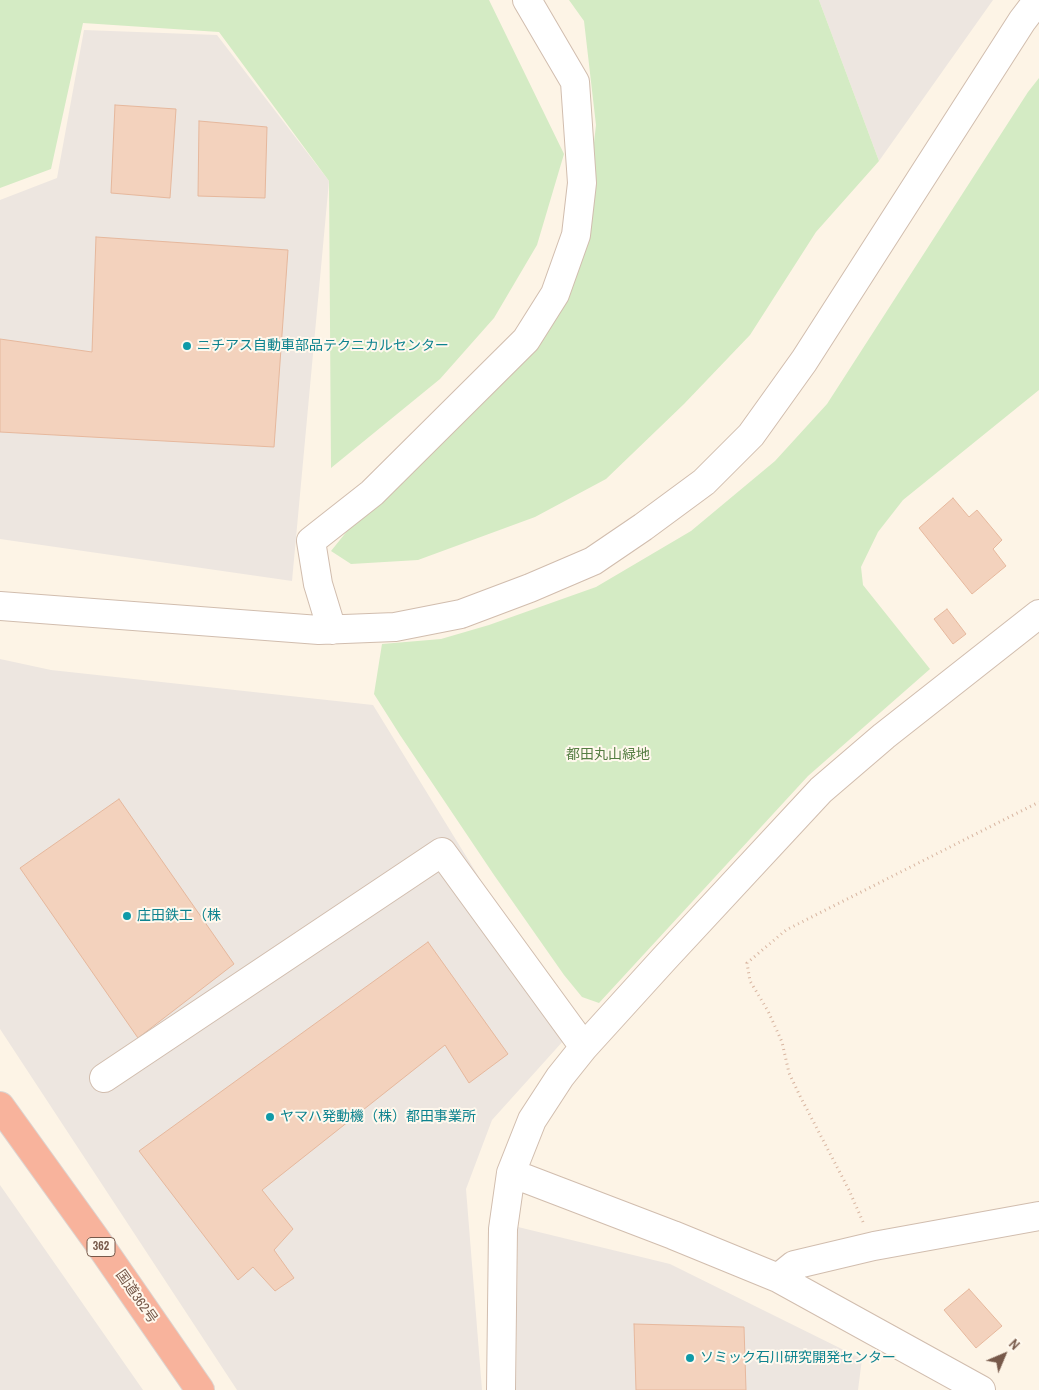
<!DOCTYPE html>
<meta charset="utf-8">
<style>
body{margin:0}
#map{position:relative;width:1039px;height:1390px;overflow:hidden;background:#fdf4e6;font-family:"Archivo Narrow",sans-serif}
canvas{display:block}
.north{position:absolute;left:979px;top:1330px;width:50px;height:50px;-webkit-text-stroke:4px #fff8ed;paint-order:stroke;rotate:45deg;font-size:14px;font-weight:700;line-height:20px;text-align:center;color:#77594a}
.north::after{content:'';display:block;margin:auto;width:18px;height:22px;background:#77594a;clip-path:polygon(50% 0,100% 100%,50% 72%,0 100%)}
</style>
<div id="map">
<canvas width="1039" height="1390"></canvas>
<div class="north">N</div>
</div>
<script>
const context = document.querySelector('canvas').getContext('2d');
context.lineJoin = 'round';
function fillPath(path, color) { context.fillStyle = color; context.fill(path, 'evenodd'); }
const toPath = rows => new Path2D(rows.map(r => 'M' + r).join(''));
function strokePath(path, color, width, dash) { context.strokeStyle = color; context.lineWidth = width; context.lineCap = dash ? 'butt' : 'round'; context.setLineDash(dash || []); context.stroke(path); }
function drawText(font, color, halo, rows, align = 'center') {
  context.font = font + ' "Archivo Narrow","Noto Sans JP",sans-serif'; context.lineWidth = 4; context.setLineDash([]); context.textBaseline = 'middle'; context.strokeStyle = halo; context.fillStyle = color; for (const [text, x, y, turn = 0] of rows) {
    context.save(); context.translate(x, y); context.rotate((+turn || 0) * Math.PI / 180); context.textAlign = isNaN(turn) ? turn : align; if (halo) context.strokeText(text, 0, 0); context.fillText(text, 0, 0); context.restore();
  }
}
fillPath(toPath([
 [819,0,993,0,879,161],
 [84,30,217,35,329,181,292,581,0,539,0,200,57,178],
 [0,659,51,670,373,705,573,1030,492,1120,466,1189,482,1390,237,1390,0,1029],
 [0,1185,143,1390,0,1390],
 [518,1227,670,1264,862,1359,858,1390,516,1390]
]), '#ede6e0');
fillPath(toPath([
 [0,0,489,0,564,154,537,245,494,318,440,379,331,468,329,181,219,32,83,23,51,169,0,188],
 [569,0,819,0,879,161,816,232,750,335,684,404,606,479,535,517,418,560,351,564,331,551,356,520,437,438,582,249,596,125,584,21],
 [1039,78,1039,390,903,500,878,532,861,567,863,585,930,669,808,776,599,1003,582,997,564,975,494,875,400,735,374,694,382,644,441,639,489,625,596,587,691,531,775,461,827,404,1028,92]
]), '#d4ebc4');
const building = toPath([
 [115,105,176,109,170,198,111,193,115,105],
 [199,121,267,127,265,198,198,196,199,121],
 [96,237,288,250,274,447,0,432,0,339,92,352,96,237],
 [953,498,969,517,977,510,1002,540,993,549,1006,566,972,594,919,528,953,498],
 [947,609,966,634,953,644,934,619,947,609],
 [119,799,234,964,138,1038,20,868,119,799],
 [428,942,508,1054,469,1083,445,1045,262,1190,293,1229,274,1250,294,1278,275,1291,253,1267,238,1280,139,1151,428,942],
 [969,1289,1002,1326,976,1348,944,1310,969,1289],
 [634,1324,744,1327,746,1390,636,1390,634,1324]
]);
fillPath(building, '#f3d2bd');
strokePath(building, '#e6b89d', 1);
const minor = toPath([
 [0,606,319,630,395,627,461,614,530,588,593,561,643,527,704,482,751,435,804,361,1022,21,1038,0],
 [332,630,318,584,311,541,372,493,526,340,555,294,576,235,582,183,575,82,527,0],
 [104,1078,442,852,584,1047],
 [511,1173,673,1235,778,1278,981,1390],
 [778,1278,794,1265,874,1246,1039,1216],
 [501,1390,503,1229,511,1173,532,1120,560,1077,584,1047,664,959,821,790,884,736,1039,614]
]);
const highway = toPath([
 [0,1106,95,1238,200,1390]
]);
strokePath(minor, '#d1bdae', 30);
strokePath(highway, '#dcd4d0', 30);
strokePath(toPath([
 [863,1222,849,1190,800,1096,789,1073,782,1042,768,1011,750,981,747,963,786,930,1039,802]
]), '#d8b5a0', 3, [1, 4]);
strokePath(minor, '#fff', 28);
strokePath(highway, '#f8b39c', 28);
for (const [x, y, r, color] of [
 [187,346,5,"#0f9aa8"],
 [127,916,5,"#0f9aa8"],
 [270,1117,5,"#0f9aa8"],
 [690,1358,5,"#0f9aa8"]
]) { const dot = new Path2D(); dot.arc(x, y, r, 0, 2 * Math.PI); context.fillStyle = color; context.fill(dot); strokePath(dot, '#fff8ed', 2); }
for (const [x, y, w] of [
 [101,1247,28]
]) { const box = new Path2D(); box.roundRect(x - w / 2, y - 9.5, w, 19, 4); context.fillStyle = '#fff8ed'; context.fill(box); strokePath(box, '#77594a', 1); }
drawText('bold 12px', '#77594a', null, [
 ["362",101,1247]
]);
drawText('14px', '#0d838f', '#fff8ed', [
 ["ニチアス自動車部品テクニカルセンター",197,346],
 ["庄田鉄工（株",137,916],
 ["ヤマハ発動機（株）都田事業所",280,1117],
 ["ソミック石川研究開発センター",700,1358]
], 'left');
drawText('14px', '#547d42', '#fff8ed', [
 ["都田丸山緑地",608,755]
]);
drawText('14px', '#77594a', '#fff8ed', [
 ["国道362号",136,1297,55]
]);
</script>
